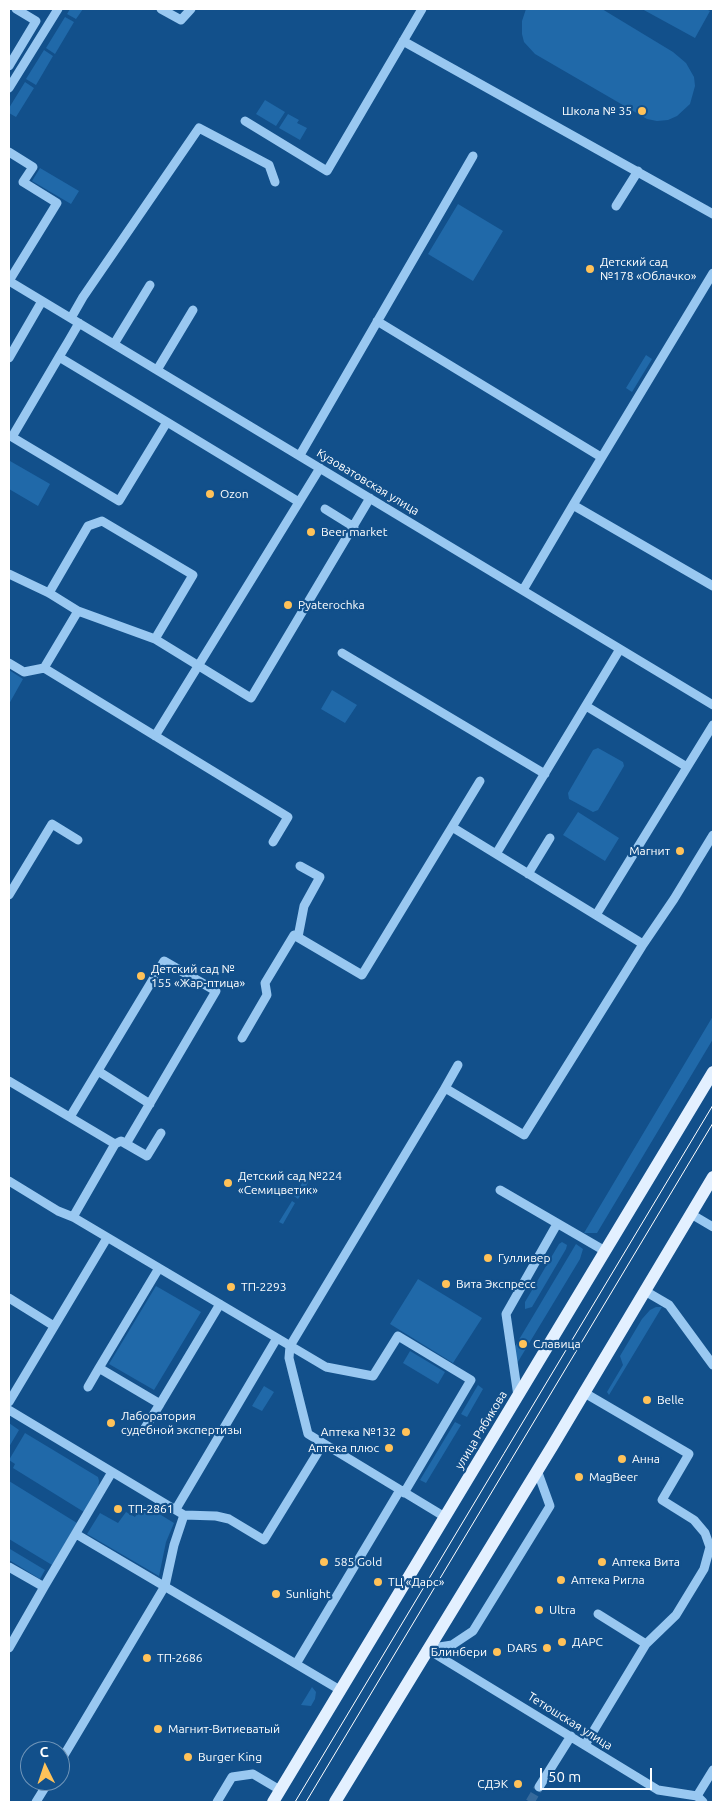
<!DOCTYPE html>
<meta charset="utf-8">
<style>
body{margin:0}
#map{position:relative;width:722px;height:1811px;overflow:hidden;background:#12508b;font-family:Ubuntu,sans-serif}
canvas{display:block}
.frame{position:absolute;inset:0;border:10px solid #fff;pointer-events:none}
.north{position:absolute;left:20px;top:1741px;width:50px;height:50px;box-sizing:border-box;background:#12508b;border:1px solid #7196b9;border-radius:50%;rotate:356deg;font-size:14px;font-weight:700;line-height:20px;text-align:center;color:#fff}
.north::after{content:'';display:block;margin:auto;width:18px;height:22px;background:#ffc259;clip-path:polygon(50% 0,100% 100%,50% 72%,0 100%)}
.scale{position:absolute;left:540px;top:1768px;width:112px;height:22px;box-sizing:border-box;border:2px solid #fff;border-top:0;padding-left:6px;font-size:15px;line-height:18px;white-space:nowrap;color:#fff;-webkit-text-stroke:4px #12508b;paint-order:stroke}
</style>
<div id="map">
<canvas width="722" height="1811"></canvas>
<div class="frame"></div>
<div class="north">С</div>
<div class="scale">50 m</div>
</div>
<script>
const context = document.querySelector('canvas').getContext('2d');
context.lineJoin = 'round';
function fillPath(path, color) { context.fillStyle = color; context.fill(path, 'evenodd'); }
const toPath = rows => new Path2D(rows.map(r => 'M' + r).join(''));
function strokePath(path, color, width, dash) { context.strokeStyle = color; context.lineWidth = width; context.lineCap = dash ? 'butt' : 'round'; context.setLineDash(dash || []); context.stroke(path); }
function drawText(font, color, halo, rows, align = 'center') {
  context.font = font + ' Ubuntu,sans-serif'; context.lineWidth = 4.5; context.setLineDash([]); context.textBaseline = 'middle'; context.strokeStyle = halo; context.fillStyle = color; for (const [text, x, y, turn = 0] of rows) {
    context.save(); context.translate(x, y); context.rotate((+turn || 0) * Math.PI / 180); context.textAlign = isNaN(turn) ? turn : align; if (halo) context.strokeText(text, 0, 0); context.fillText(text, 0, 0); context.restore();
  }
}
fillPath(toPath([
 [70,9,83,9,76,19,67,14],
 [526,9,602,9,673,52,686,63,694,77,695,86,690,104,677,116,668,120,657,121,647,119,535,54,524,42,522,34,522,21],
 [642,9,706,9,710,11,695,38],
 [65,17,74,22,55,54,46,48],
 [44,50,53,56,36,85,26,79],
 [25,82,34,88,16,117,9,113,9,108],
 [265,100,285,112,276,126,256,114],
 [288,114,299,120,297,123,307,128,300,140,279,128],
 [40,168,79,191,71,204,32,181],
 [458,204,503,231,473,281,428,254],
 [646,355,652,359,632,392,626,388],
 [10,461,50,484,38,506,9,489],
 [9,670,23,679,9,704],
 [332,690,357,705,345,723,321,709],
 [598,748,623,762,624,766,598,810,593,812,569,799,568,793,593,750],
 [578,812,619,838,605,861,563,835],
 [713,1016,713,1039,597,1233,584,1233],
 [310,1170,314,1173,298,1199,294,1196],
 [292,1201,295,1203,283,1224,279,1222],
 [562,1242,567,1245,566,1249,532,1307,525,1309,525,1302,559,1244],
 [576,1244,583,1249,580,1259,516,1365,514,1348],
 [418,1279,482,1318,453,1363,390,1324],
 [156,1286,201,1312,154,1390,109,1364],
 [656,1307,662,1307,609,1395,607,1392,623,1365,620,1356,642,1319,650,1310],
 [410,1351,445,1372,438,1384,403,1363],
 [478,1385,483,1389,467,1417,461,1414],
 [264,1386,274,1392,262,1411,252,1406],
 [455,1422,461,1425,426,1483,420,1480],
 [9,1423,19,1430,9,1447],
 [25,1433,98,1477,99,1481,98,1488,84,1512,13,1468,15,1464,9,1460],
 [9,1481,77,1523,52,1565,9,1539],
 [143,1504,174,1523,166,1542,159,1576,87,1534,100,1513,118,1523,126,1512,135,1517],
 [10,1549,45,1570,40,1579,9,1560],
 [312,1687,316,1692,315,1699,311,1706,301,1705]
]), '#2069a9');
strokePath(toPath([
 [530,1802,539,1787]
]), '#366a9c', 9, [9, 4.5]);
strokePath(toPath([
 [161,9,181,20,191,9],
 [403,41,713,214],
 [9,66,36,21,16,9],
 [9,88,58,9],
 [245,121,327,171,422,9],
 [9,152,33,167,23,182,57,203,9,281],
 [616,206,638,171],
 [9,281,713,705],
 [71,318,83,297,199,128,269,165,275,182],
 [377,321,601,457],
 [114,344,150,285],
 [59,357,167,422,119,501,12,437,59,357,68,342,79,323],
 [9,358,42,301],
 [157,370,193,310],
 [167,422,299,502],
 [300,455,473,156],
 [573,505,713,586],
 [325,509,354,527],
 [9,574,49,593,78,611],
 [523,590,573,505,713,273],
 [49,593,88,526,102,521,193,575,155,639],
 [342,653,545,774],
 [9,663,24,672,44,668],
 [586,706,687,767],
 [155,736,320,468],
 [452,827,643,944],
 [273,842,288,817,44,668,78,611,155,639,251,698,370,498],
 [496,854,620,649],
 [528,874,550,838],
 [9,895,52,824,78,840],
 [596,915,713,725],
 [298,937,304,906,320,877,300,866],
 [242,1038,267,995,265,983,294,935,362,975,480,781],
 [98,1071,150,1104],
 [9,1081,115,1144],
 [445,1088,458,1065],
 [70,1117,164,961,216,991,126,1144],
 [9,1181,58,1211,73,1217,326,1367,373,1376,398,1336,471,1380,404,1493],
 [500,1190,605,1251],
 [691,1214,713,1227],
 [73,1217,115,1144,121,1141,147,1156,161,1133],
 [159,1268,99,1368,160,1404,220,1304],
 [645,1291,669,1305,713,1365],
 [9,1298,54,1326],
 [88,1387,99,1368],
 [583,1392,689,1454,662,1500,694,1520,705,1533,710,1547,704,1569,676,1615,646,1644,585,1745],
 [518,1396,506,1314,557,1224],
 [9,1402,107,1238],
 [9,1410,184,1515,216,1516,229,1519,264,1540,323,1444],
 [145,1428,160,1404],
 [176,1509,277,1338],
 [445,1517,308,1434,289,1358,290,1346,445,1088,524,1135,642,946,674,899,713,835],
 [76,1534,340,1690],
 [9,1567,44,1587,112,1472],
 [598,1614,646,1644],
 [9,1648,44,1587],
 [427,1649,658,1790,697,1796,703,1802],
 [427,1649,452,1645,473,1631,550,1506,537,1470],
 [296,1664,400,1490],
 [60,1762,165,1586,174,1545,184,1515],
 [539,1787,571,1736],
 [697,1796,713,1770],
 [36,1802,49,1781],
 [217,1802,232,1777,253,1774,280,1790]
]), '#99c8f1', 9);
strokePath(toPath([
 [273,1802,713,1072],
 [335,1802,553,1445,713,1177]
]), '#e3f0ff', 12);
strokePath(toPath([
 [295,1802,713,1105],
 [306,1802,713,1123]
]), '#fff', 1);
for (const [x, y, r, color] of [
 [642,111,5,"#ffc259"],
 [590,269,5,"#ffc259"],
 [210,494,5,"#ffc259"],
 [311,532,5,"#ffc259"],
 [288,605,5,"#ffc259"],
 [680,851,5,"#ffc259"],
 [141,976,5,"#ffc259"],
 [228,1183,5,"#ffc259"],
 [488,1258,5,"#ffc259"],
 [446,1284,5,"#ffc259"],
 [231,1287,5,"#ffc259"],
 [523,1344,5,"#ffc259"],
 [647,1400,5,"#ffc259"],
 [111,1423,5,"#ffc259"],
 [406,1432,5,"#ffc259"],
 [389,1448,5,"#ffc259"],
 [622,1459,5,"#ffc259"],
 [579,1477,5,"#ffc259"],
 [118,1509,5,"#ffc259"],
 [324,1562,5,"#ffc259"],
 [602,1562,5,"#ffc259"],
 [561,1580,5,"#ffc259"],
 [378,1582,5,"#ffc259"],
 [276,1594,5,"#ffc259"],
 [539,1610,5,"#ffc259"],
 [562,1642,5,"#ffc259"],
 [547,1648,5,"#ffc259"],
 [497,1652,5,"#ffc259"],
 [147,1658,5,"#ffc259"],
 [158,1729,5,"#ffc259"],
 [188,1757,5,"#ffc259"],
 [518,1784,5,"#ffc259"]
]) { const dot = new Path2D(); dot.arc(x, y, r, 0, 2 * Math.PI); context.fillStyle = color; context.fill(dot); strokePath(dot, '#12508b', 2); }
drawText('12px', '#fff', '#12508b', [
 ["Школа № 35",632,111,"right"],
 ["Детский сад",600,262],
 ["№178 «Облачко»",600,276],
 ["Ozon",220,494],
 ["Beer market",321,532],
 ["Pyaterochka",298,605],
 ["Магнит",670,851,"right"],
 ["Детский сад №",151,969],
 ["155 «Жар-птица»",151,983],
 ["Детский сад №224",238,1176],
 ["«Семицветик»",238,1190],
 ["Гулливер",498,1258],
 ["Вита Экспресс",456,1284],
 ["ТП-2293",241,1287],
 ["Славица",533,1344],
 ["Belle",657,1400],
 ["Лаборатория",121,1416],
 ["судебной экспертизы",121,1430],
 ["Аптека №132",396,1432,"right"],
 ["Аптека плюс",379,1448,"right"],
 ["Анна",632,1459],
 ["MagBeer",589,1477],
 ["ТП-2861",128,1509],
 ["585 Gold",334,1562],
 ["Аптека Вита",612,1562],
 ["Аптека Ригла",571,1580],
 ["ТЦ «Дарс»",388,1582],
 ["Sunlight",286,1594],
 ["Ultra",549,1610],
 ["ДАРС",572,1642],
 ["DARS",537,1648,"right"],
 ["Блинбери",487,1652,"right"],
 ["ТП-2686",157,1658],
 ["Магнит-Витиеватый",168,1729],
 ["Burger King",198,1757],
 ["СДЭК",508,1784,"right"]
], 'left');
drawText('12px', '#fff', '#12508b', [
 ["Кузоватовская улица",368,482,31],
 ["улица Рябикова",481,1430,-59],
 ["Тетюшская улица",570,1721,32]
]);
</script>
